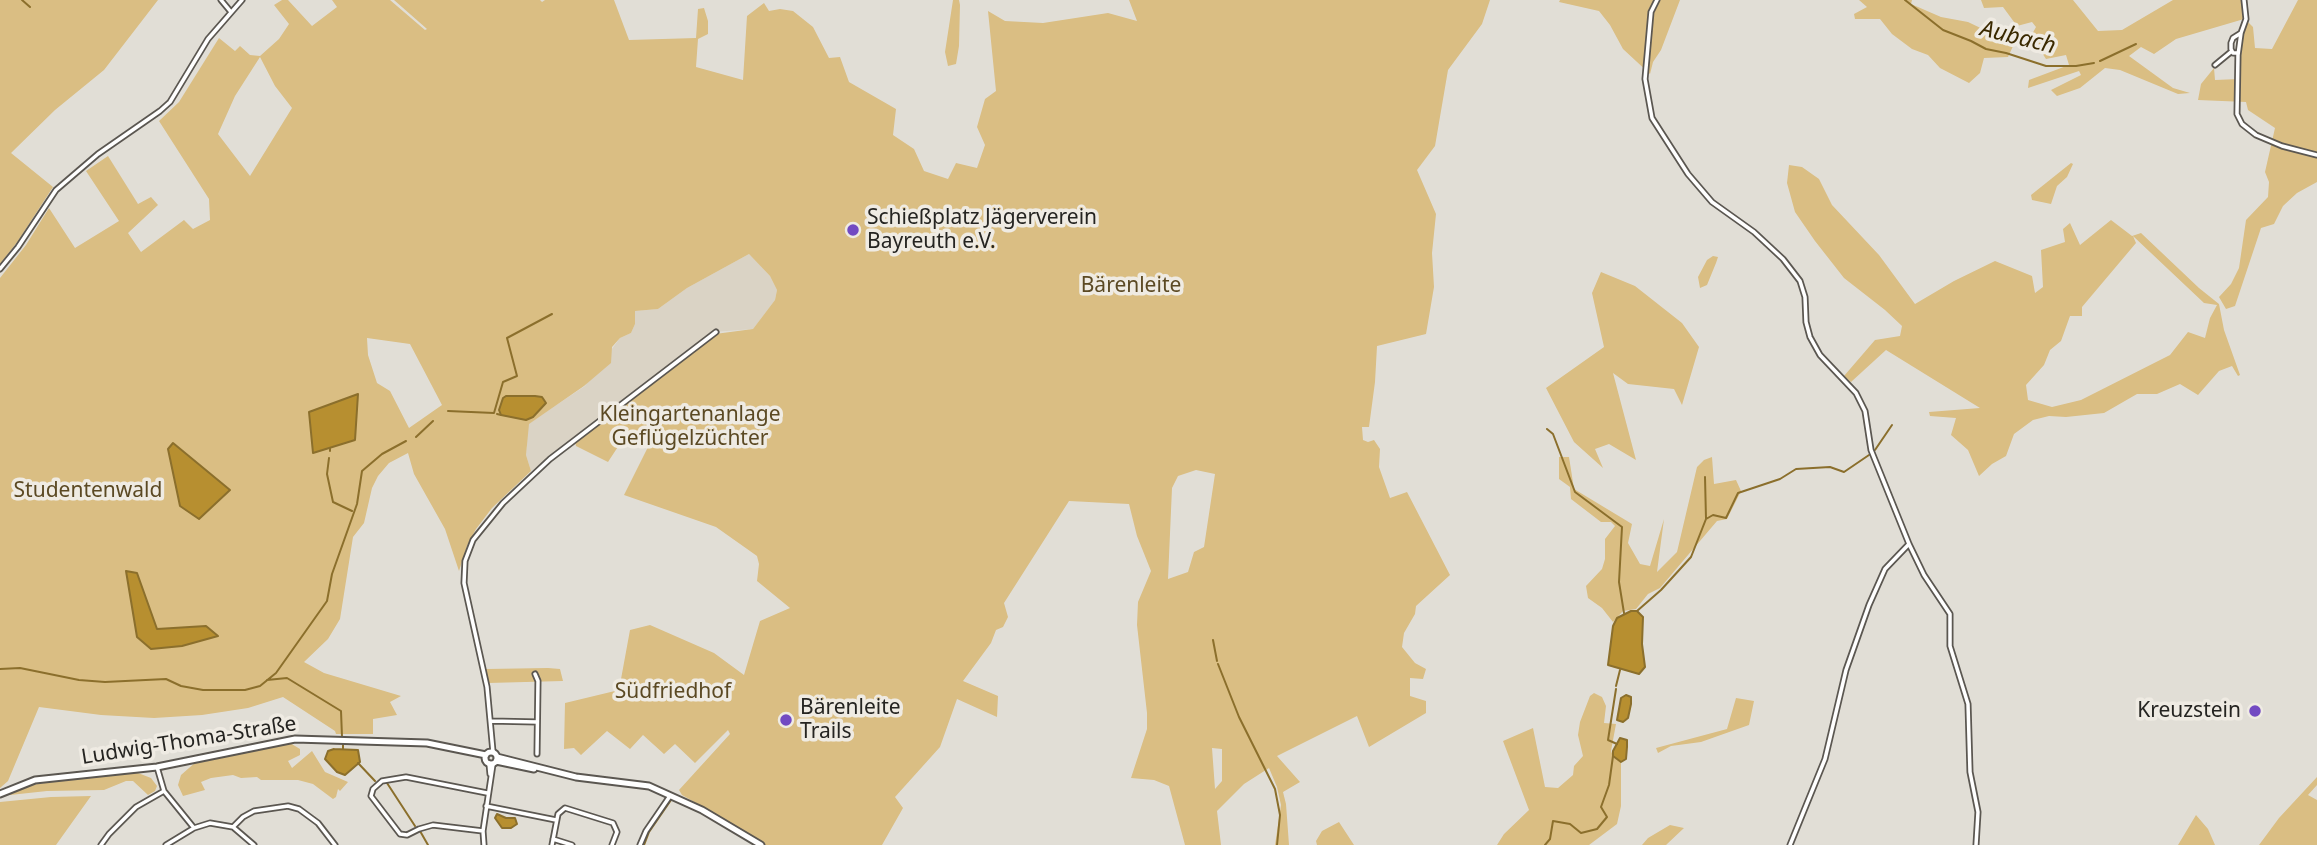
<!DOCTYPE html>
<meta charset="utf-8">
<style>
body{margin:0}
canvas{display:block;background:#e1ded6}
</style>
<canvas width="2317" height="845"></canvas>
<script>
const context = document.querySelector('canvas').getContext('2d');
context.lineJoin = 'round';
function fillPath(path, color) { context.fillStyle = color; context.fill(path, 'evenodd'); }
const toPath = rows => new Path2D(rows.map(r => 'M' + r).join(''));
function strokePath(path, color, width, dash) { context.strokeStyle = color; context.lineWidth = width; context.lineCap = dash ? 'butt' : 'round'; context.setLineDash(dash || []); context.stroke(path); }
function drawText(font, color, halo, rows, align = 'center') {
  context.font = font + ' "Noto Sans",sans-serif'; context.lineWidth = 7; context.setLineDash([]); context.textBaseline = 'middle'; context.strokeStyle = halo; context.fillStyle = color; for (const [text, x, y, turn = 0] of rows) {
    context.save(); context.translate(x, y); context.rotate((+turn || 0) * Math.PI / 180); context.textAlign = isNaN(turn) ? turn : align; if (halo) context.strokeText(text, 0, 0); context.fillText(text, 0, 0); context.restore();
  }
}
fillPath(toPath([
 [749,254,770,276,777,290,775,300,753,329,713,332,531,471,526,455,528,424,585,386,620,338,631,333,635,324,635,311,658,309,687,288]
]), '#dad3c5');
fillPath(toPath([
 [0,0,158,0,104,70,55,110,11,153,53,187,18,241,0,264],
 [282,0,288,0,312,26,337,7,332,0,390,0,425,30,427,29,394,0,540,0,542,2,545,0,614,0,629,40,696,38,698,9,704,8,708,21,708,34,698,39,696,67,743,80,747,16,764,3,769,11,780,9,793,11,813,27,829,58,840,57,849,82,896,109,893,135,914,149,924,171,948,179,956,163,977,168,985,145,977,127,985,99,996,91,988,11,1005,21,1043,23,1108,13,1137,21,1129,0,1490,0,1482,24,1448,70,1435,146,1417,170,1436,214,1432,253,1434,287,1426,334,1377,346,1375,382,1369,427,1362,427,1363,440,1368,442,1374,440,1380,449,1379,467,1390,498,1407,492,1450,575,1416,606,1415,614,1404,633,1402,647,1415,663,1426,669,1423,679,1410,678,1410,696,1426,701,1426,713,1369,747,1357,716,1277,756,1300,782,1283,792,1286,804,1289,845,1275,845,1281,805,1277,787,1269,768,1244,784,1217,811,1221,845,1185,845,1169,786,1154,780,1131,778,1147,729,1147,713,1137,625,1138,602,1151,571,1137,536,1129,504,1069,501,1004,603,1008,617,1003,627,996,630,991,643,963,681,998,696,997,717,957,699,940,747,895,797,903,808,882,845,761,845,760,840,682,795,679,790,730,734,728,730,695,763,675,744,664,754,643,735,630,749,607,731,581,755,574,748,564,749,565,703,619,690,630,630,650,625,714,653,744,675,760,621,790,608,757,581,759,564,757,556,716,527,624,495,649,445,625,436,608,462,576,446,575,441,715,334,753,329,775,300,777,290,770,276,749,254,687,288,658,309,635,311,635,324,631,333,620,338,612,347,611,363,584,386,529,424,526,455,531,471,492,508,476,529,467,546,459,571,445,529,414,474,408,453,389,463,378,476,372,488,364,523,353,537,340,619,328,639,304,662,324,673,401,696,390,702,397,715,373,719,373,734,336,734,335,731,283,697,248,708,202,715,154,718,101,715,39,707,8,781,0,788,0,278,26,245,49,208,75,248,119,221,86,171,108,156,138,204,151,197,158,205,128,233,141,252,184,220,193,229,210,220,209,199,159,121,179,102,219,38,235,51,240,46,250,55,260,56,279,39,289,24,274,5],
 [260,57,275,86,292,108,250,176,218,134,235,96],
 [367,338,410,344,442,405,409,428,390,391,377,383,368,355],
 [1196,470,1215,474,1204,547,1194,552,1188,572,1168,579,1172,488,1178,476],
 [127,571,137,574,157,629],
 [1212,748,1222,749,1222,781,1215,789],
 [953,0,959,0,960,5,959,46,956,64,948,66,945,52],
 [1560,0,1680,0,1661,50,1653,62,1650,74,1623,49,1610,25,1599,11,1559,2],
 [1859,0,1912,0,1911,4,1941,17,1968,22,2014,44,2008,57,1984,58,1980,73,1969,83,1940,68,1928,55,1912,49,1892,34,1880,19,1855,19,1854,14,1867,7],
 [1981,0,2073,0,2098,31,2122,30,2173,0,2242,0,2244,19,2176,39,2154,54,2141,47,2129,56,2173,88,2190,93,2178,94,2120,70,2105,68,2080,88,2057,96,2051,90,2081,75,2079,71,2028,88,2029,80,2069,65,2066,55,2046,59,2031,36,2036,27,2032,22,2017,26,2003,7,1984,8],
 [2298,0,2317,0,2317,182,2297,193,2283,206,2274,224,2261,228,2235,306,2226,309,2219,297,2231,284,2239,268,2246,220,2268,197,2269,182,2265,172,2275,128,2248,110,2246,102,2198,100,2201,84,2214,68,2215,80,2239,79,2243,34,2247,21,2253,27,2255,48,2272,49],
 [2071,163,2073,164,2067,177,2057,186,2051,204,2032,200,2031,195],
 [1789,165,1802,167,1819,179,1832,205,1879,255,1915,304,1954,281,1995,261,2032,276,2035,293,2043,287,2041,250,2065,242,2063,229,2070,223,2080,245,2111,220,2132,236,2141,233,2199,288,2219,304,2224,330,2240,375,2238,376,2232,366,2219,371,2198,395,2180,384,2157,394,2137,394,2104,413,2066,417,2049,416,2033,420,2014,434,2006,456,1992,464,1979,476,1968,450,1951,435,1956,418,1930,416,1929,412,1980,408,1886,350,1851,382,1844,376,1875,340,1900,336,1902,326,1885,310,1844,278,1815,241,1795,212,1787,183],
 [2133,236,2204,303,2217,305,2210,318,2205,338,2188,332,2170,355,2081,400,2052,407,2028,400,2026,385,2044,365,2050,350,2061,341,2070,316,2082,316,2082,307,2136,243],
 [1713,256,1718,257,1716,263,1707,285,1700,288,1698,277,1707,260],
 [1601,272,1635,286,1682,323,1699,347,1682,405,1674,389,1628,384,1613,373,1636,460,1609,444,1595,449,1603,468,1574,442,1546,388,1604,347,1592,293],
 [1559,457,1569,457,1574,489,1632,524,1628,543,1640,564,1650,566,1664,519,1657,572,1677,552,1697,467,1704,460,1712,457,1714,484,1736,480,1741,491,1727,519,1717,521,1660,588,1648,594,1636,609,1623,611,1613,622,1602,608,1588,598,1586,586,1602,569,1605,559,1605,539,1615,526,1611,522,1601,522,1571,499,1570,487,1559,479],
 [548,668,560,669,563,681,488,683,486,669],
 [1594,693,1602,697,1606,706,1604,723,1616,724,1611,751,1613,756,1621,762,1621,806,1617,824,1589,845,1497,845,1504,834,1529,810,1503,741,1533,728,1545,787,1558,788,1573,775,1574,766,1583,756,1578,735,1580,722,1590,696],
 [1736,698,1754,701,1749,725,1701,742,1671,746,1658,753,1656,748,1727,729],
 [290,743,300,749,300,755,288,761,292,768,312,751,325,772,348,782,340,791,338,789,336,797,333,799,313,784,298,780,261,780,257,777,241,778,233,775,211,778,201,782,205,790,183,796,178,785,181,775,197,761],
 [125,772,138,773,151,778,157,786,155,791,148,795,133,781,126,781,104,790,47,791,10,795,9,793,9,791,37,784],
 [2317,777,2317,785,2308,795,2317,800,2317,845,2259,845,2279,818],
 [91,796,56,845,0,845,0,802,51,797],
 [2196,815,2208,829,2215,845,2178,845],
 [1339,822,1354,845,1317,845,1316,841,1322,831],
 [1670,825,1684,828,1666,845,1642,845,1648,838]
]), '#dabe83');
const water = toPath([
 [358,394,355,440,313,453,309,412,358,394],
 [506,396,535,396,542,397,546,403,533,417,526,420,501,415,499,410,503,398,506,396],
 [173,443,230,490,199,519,180,506,168,449,173,443],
 [126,571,137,573,157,629,206,626,218,636,182,646,151,649,137,637,126,571],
 [1631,611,1637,611,1643,617,1642,644,1645,667,1639,674,1608,665,1613,626,1617,618,1631,611],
 [1626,695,1631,697,1631,704,1628,718,1623,722,1617,720,1621,698,1626,695],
 [1620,738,1627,740,1627,747,1626,759,1621,762,1613,756,1613,751,1620,738],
 [334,749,358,750,360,762,345,775,337,772,325,759,328,751,334,749],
 [497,814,506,818,515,818,517,824,511,828,502,828,495,818,497,814]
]);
fillPath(water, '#b78f30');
strokePath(water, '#8b6f2c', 2);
strokePath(toPath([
 [22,0,30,7],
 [1905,0,1943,30,1971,41,1986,49,2006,53,2046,66,2076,66,2094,63],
 [2100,61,2136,44],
 [448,411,494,413,503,382,517,376,507,338,552,314],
 [497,414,501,415],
 [1547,429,1553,434,1575,492,1622,527,1619,582,1624,613],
 [416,437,433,421],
 [1875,450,1892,425],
 [330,451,330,448],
 [329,458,327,474,333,502,352,511],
 [1706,519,1713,515,1726,518,1738,493,1780,479,1796,469,1830,467,1844,472,1869,455],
 [1637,611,1661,590,1691,557,1706,519,1705,477],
 [1213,640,1217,661],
 [1218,664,1239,717,1275,789,1280,815,1277,845],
 [0,669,20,668,79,680,105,682,166,679,181,686,203,690,245,690,260,686,276,673,327,601,332,574,357,504,362,471,382,454,406,441],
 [267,680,287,678,341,711,342,737],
 [1616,686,1620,670],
 [1616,689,1608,740,1617,744],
 [343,743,343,749],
 [358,763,375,781],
 [387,783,415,826],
 [420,831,428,845],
 [644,845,649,832,671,800],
 [1545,845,1550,839,1553,821,1570,824,1581,833,1597,829,1607,817,1601,807,1609,785,1613,756]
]), '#8b6f2c', 2);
const street = toPath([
 [221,0,231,12],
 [1657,0,1651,12,1645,79,1652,118,1688,174,1712,202,1754,232,1783,259,1800,281,1805,297,1806,322,1810,337,1820,355,1856,393,1865,411,1871,450,1909,544,1924,575,1950,614,1950,646,1968,704,1970,772,1978,812,1976,845],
 [2244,0,2246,19,2241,33,2238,55,2237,114,2242,124,2256,135,2282,146,2317,155],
 [2237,53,2233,53,2231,49,2231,43,2233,38,2241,33],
 [2215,65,2232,51],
 [0,269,18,247,56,190,98,154,160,111,170,102,208,39,242,0],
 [535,674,538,681,537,754],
 [491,721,537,722],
 [493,752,487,687,464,583,465,561,473,540,503,503,550,459,716,332],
 [489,763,490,774],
 [157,767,164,791,194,828],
 [486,806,556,820],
 [233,827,243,817,254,811,288,806,299,809,318,823,335,845],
 [483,831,433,825,419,829,407,835,400,834,371,796,373,789,382,781,406,777,487,793],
 [553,839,572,845],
 [101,845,109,834,136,807,164,791],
 [166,845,194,828,210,823,233,827,254,845],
 [484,845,483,831,493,764],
 [552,845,558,814,565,808,613,823,617,832,612,845],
 [640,845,646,831,670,796],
 [1790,845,1825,759,1846,670,1869,605,1885,569,1909,544]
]);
const secondary = toPath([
 '485 758a6 6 0 1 1 12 0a6 6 0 1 1-12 0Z',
 [497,757,576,777,649,786,702,810,761,845],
 [496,761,534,769],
 [0,794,35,780,157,767,295,739,427,743,486,755]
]);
strokePath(street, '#5b5751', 7);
strokePath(secondary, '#5b5751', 9);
strokePath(street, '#fff', 3.5);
strokePath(secondary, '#fff', 5);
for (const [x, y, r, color] of [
 [853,230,7,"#724ac2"],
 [2255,711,7,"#724ac2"],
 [786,720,7,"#724ac2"]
]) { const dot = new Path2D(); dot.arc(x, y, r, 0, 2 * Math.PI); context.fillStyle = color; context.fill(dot); strokePath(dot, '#efebe3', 2.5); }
drawText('21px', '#252421', '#efebe3', [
 ["Schießplatz Jägerverein",867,218],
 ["Bayreuth e.V.",867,242],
 ["Bärenleite",800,708],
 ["Trails",800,732],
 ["Kreuzstein",2241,711,"right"]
], 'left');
drawText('21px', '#5b4923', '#efebe3', [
 ["Bärenleite",1131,286],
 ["Kleingartenanlage",690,415],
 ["Geflügelzüchter",690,439],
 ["Studentenwald",88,491],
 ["Südfriedhof",673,692]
]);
drawText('21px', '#252421', '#efebe3', [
 ["Ludwig-Thoma-Straße",189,741,-9]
]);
drawText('italic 23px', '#3a2900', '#efebe3', [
 ["Aubach",2018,38,14]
]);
</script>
